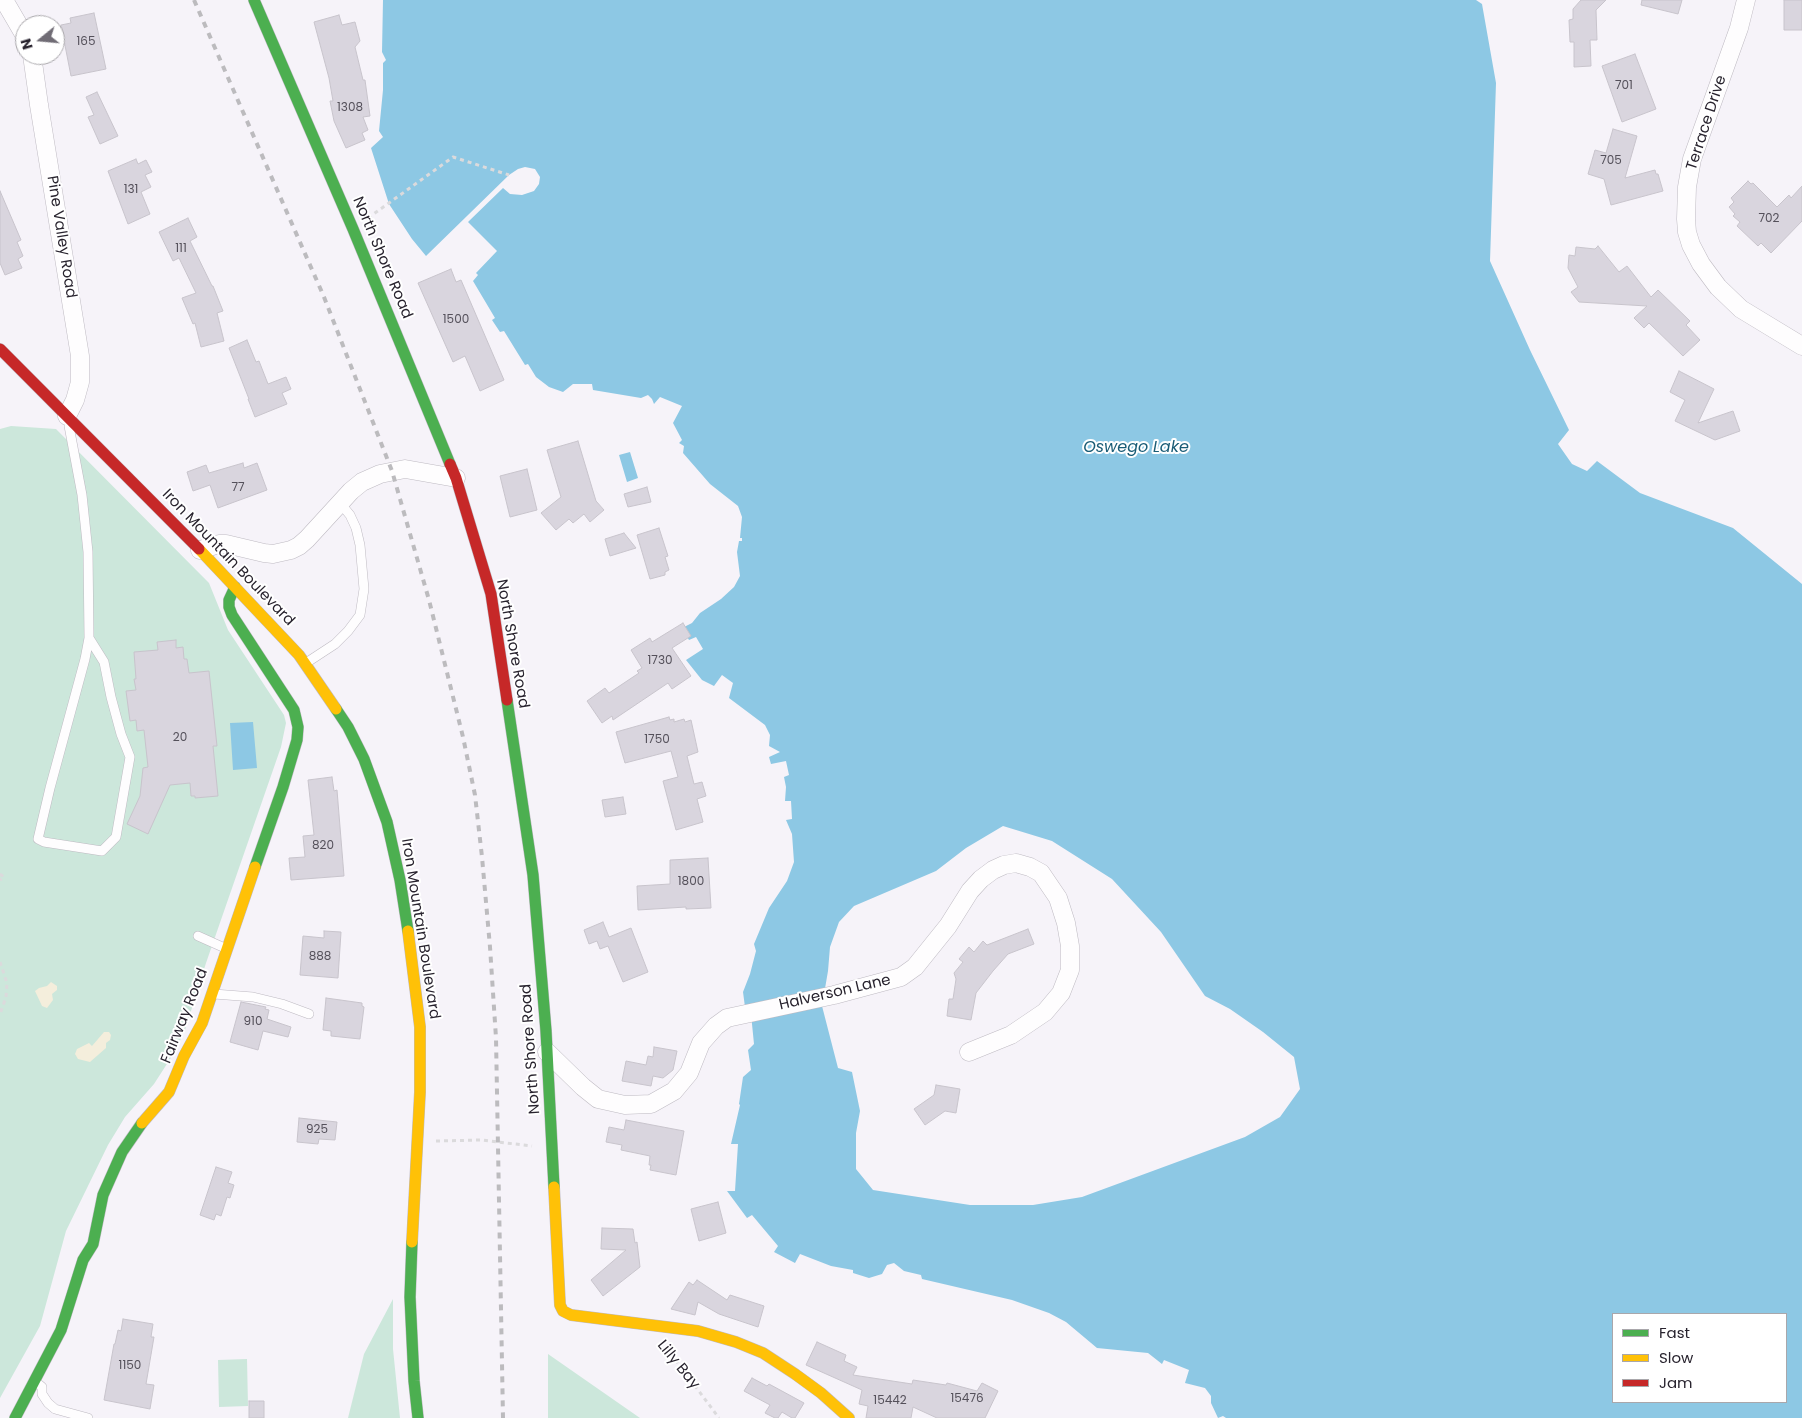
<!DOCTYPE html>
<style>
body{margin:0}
#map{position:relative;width:1802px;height:1418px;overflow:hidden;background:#f6f3f9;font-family:Poppins,sans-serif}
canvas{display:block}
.legend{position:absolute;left:1612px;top:1313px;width:175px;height:90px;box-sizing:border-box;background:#fff;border:1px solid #a9a7ab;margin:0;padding:6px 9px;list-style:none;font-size:15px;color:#28232e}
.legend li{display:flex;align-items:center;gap:10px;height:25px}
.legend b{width:25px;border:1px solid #a9a7ab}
.north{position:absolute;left:15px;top:15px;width:50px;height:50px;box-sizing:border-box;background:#fff;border:1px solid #a9a7ab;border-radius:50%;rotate:253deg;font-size:14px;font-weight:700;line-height:20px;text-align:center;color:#28232e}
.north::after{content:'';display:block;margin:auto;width:18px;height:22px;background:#706c75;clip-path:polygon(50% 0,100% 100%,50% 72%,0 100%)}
</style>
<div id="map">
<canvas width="1802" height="1418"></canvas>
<ul class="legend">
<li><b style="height:6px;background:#4caf50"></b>Fast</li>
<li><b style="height:6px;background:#ffc107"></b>Slow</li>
<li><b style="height:6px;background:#c62828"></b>Jam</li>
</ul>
<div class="north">N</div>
</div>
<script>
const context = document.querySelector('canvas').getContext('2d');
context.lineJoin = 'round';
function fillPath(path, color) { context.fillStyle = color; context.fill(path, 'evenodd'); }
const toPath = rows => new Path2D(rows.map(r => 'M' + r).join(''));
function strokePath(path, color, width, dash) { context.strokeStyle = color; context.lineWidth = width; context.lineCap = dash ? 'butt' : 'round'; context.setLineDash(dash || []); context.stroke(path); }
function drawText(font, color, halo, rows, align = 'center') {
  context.font = font + ' Poppins,sans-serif'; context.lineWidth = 4; context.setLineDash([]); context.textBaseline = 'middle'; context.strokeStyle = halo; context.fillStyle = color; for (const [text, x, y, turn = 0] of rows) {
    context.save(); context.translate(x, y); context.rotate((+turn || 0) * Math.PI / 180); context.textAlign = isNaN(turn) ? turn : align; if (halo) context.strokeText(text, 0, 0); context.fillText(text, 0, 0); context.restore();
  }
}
fillPath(toPath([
 [11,426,56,429,209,583,228,630,284,715,286,723,281,747,206,963,185,1030,174,1053,154,1084,125,1117,108,1145,66,1231,40,1326,0,1398,0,429],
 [393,1299,393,1349,400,1418,348,1418,364,1354],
 [548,1354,640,1418,548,1418],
 [247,1359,248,1406,219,1407,218,1360]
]), '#cce7db');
fillPath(toPath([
 [51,982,57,986,57,990,52,994,53,1000,47,1008,42,1006,35,991,39,988,47,986],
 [104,1032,109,1032,111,1035,110,1040,106,1043,106,1048,90,1062,78,1059,75,1054,77,1049,89,1043,92,1046]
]), '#f4eedc');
fillPath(toPath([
 [383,0,1476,0,1482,4,1496,83,1490,261,1530,350,1569,430,1558,444,1572,464,1587,471,1597,461,1640,493,1733,528,1802,584,1802,1418,1226,1418,1223,1416,1218,1418,1211,1403,1211,1396,1205,1388,1185,1383,1189,1370,1164,1360,1162,1364,1148,1353,1097,1348,1066,1322,1049,1313,1012,1300,922,1279,921,1275,904,1271,894,1263,887,1265,882,1274,869,1278,853,1273,853,1270,831,1266,800,1254,795,1263,774,1252,778,1246,752,1215,747,1218,727,1191,735,1191,738,1144,731,1144,740,1105,739,1104,743,1077,751,1070,748,1050,754,1044,751,1014,745,1007,743,992,750,974,756,951,754,944,769,908,787,881,794,862,792,834,786,820,792,819,791,801,785,801,786,787,784,777,789,775,786,761,771,764,769,757,780,752,769,746,770,735,765,725,729,698,733,683,722,675,714,686,702,680,686,660,703,649,696,637,689,640,682,628,692,623,700,613,721,599,734,587,740,576,737,552,739,541,742,541,742,538,740,538,742,517,738,506,710,484,683,453,684,446,679,443,682,440,673,423,682,406,660,397,654,404,652,399,648,395,641,398,593,390,592,384,573,384,563,392,549,387,536,377,528,364,525,365,504,331,500,332,492,320,495,318,473,281,478,275,476,273,497,251,468,222,503,188,510,194,522,195,534,191,539,184,540,177,535,169,525,167,518,169,509,175,426,256,412,239,389,204,371,148,383,137,379,131,383,90,383,63,386,60,382,52],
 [1003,826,1052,841,1112,879,1161,932,1205,996,1230,1009,1263,1032,1294,1057,1300,1089,1280,1117,1245,1137,1082,1197,1033,1205,970,1205,873,1190,856,1169,856,1133,860,1111,852,1072,838,1068,822,1006,828,971,830,947,839,922,854,906,936,871,966,848],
 [1613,1314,1786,1314,1786,1402,1613,1402],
 [630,452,638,478,627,482,619,455],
 [253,722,257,768,233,770,230,723]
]), '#8dc8e4');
const building = toPath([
 [1581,0,1606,0,1596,10,1597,40,1590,40,1591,66,1574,67,1574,42,1570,42,1569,20,1573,19,1573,9,1581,0],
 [1642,0,1682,0,1678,14,1641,5,1642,0],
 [1784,0,1802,0,1802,30,1784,30,1784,0],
 [94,13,106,69,71,76,61,25,71,23,70,18,94,13],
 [339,15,342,25,355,22,360,41,355,47,363,80,365,80,370,116,363,117,368,130,362,133,365,140,346,148,334,121,330,101,333,101,329,78,314,22,339,15],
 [1635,54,1656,109,1622,122,1602,66,1635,54],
 [97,92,118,136,100,144,88,117,94,115,86,97,97,92],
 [1613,129,1637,136,1625,178,1655,170,1656,174,1658,174,1663,191,1611,205,1604,179,1588,174,1595,150,1606,153,1613,129],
 [136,159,138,164,146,160,152,172,145,175,151,187,141,192,150,214,128,224,108,171,136,159],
 [1748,181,1751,184,1753,183,1777,207,1789,195,1791,198,1802,186,1802,221,1771,253,1761,243,1758,246,1737,226,1740,222,1733,216,1735,214,1729,207,1734,202,1731,198,1748,181],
 [0,191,21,240,17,242,23,256,18,259,22,268,5,275,0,263,0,191],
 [188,218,197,237,190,241,212,286,213,286,223,311,217,313,224,341,201,347,195,323,193,324,182,298,196,293,179,258,173,261,159,232,188,218],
 [1598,246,1619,272,1627,266,1651,297,1658,290,1690,321,1686,325,1700,340,1683,356,1649,323,1644,328,1634,318,1647,306,1579,302,1571,292,1578,287,1568,268,1569,255,1575,256,1576,247,1595,249,1598,246],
 [451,269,456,282,461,280,504,380,480,391,465,356,453,362,418,283,451,269],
 [247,340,256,362,259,361,268,384,286,377,291,389,282,393,287,404,255,417,248,399,249,399,229,348,247,340],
 [1679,371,1714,389,1698,423,1733,411,1740,431,1715,440,1675,421,1685,400,1670,392,1679,371],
 [578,441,596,501,604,510,590,522,584,514,573,523,569,519,556,530,541,513,561,497,547,450,578,441],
 [243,463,244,468,257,463,267,490,218,508,210,485,193,491,187,472,206,465,209,473,243,463],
 [527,469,537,510,510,517,500,476,527,469],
 [647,487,651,502,628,507,624,494,647,487],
 [659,528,668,556,665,557,669,570,665,572,665,575,650,579,637,535,659,528],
 [624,533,636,548,610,556,605,539,624,533],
 [683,623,691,636,672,648,691,676,672,689,668,683,613,720,612,716,602,723,587,701,605,688,609,693,639,673,637,671,642,668,631,650,650,638,652,642,683,623],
 [176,640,176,648,183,647,184,659,187,659,189,673,209,671,217,746,213,746,218,796,195,798,195,796,191,796,190,783,170,785,148,834,127,824,140,796,143,768,148,767,144,730,137,731,136,720,130,721,126,691,136,690,134,679,136,679,134,652,158,650,157,642,176,640],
 [669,717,670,720,674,719,674,722,684,719,685,722,691,720,698,752,687,756,694,784,702,782,706,796,697,799,703,822,676,830,663,781,678,777,671,751,625,763,616,732,669,717],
 [332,777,334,791,337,790,344,876,291,880,289,858,305,857,303,836,314,835,308,780,332,777],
 [623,797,626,814,605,817,602,800,623,797],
 [708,858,711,908,686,909,686,907,638,910,637,886,670,884,670,860,708,858],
 [603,922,609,937,631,928,648,972,623,982,608,946,600,949,597,941,589,944,584,930,603,922],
 [1028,929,1034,944,1008,954,993,971,976,993,971,1020,947,1016,949,999,953,999,956,979,954,973,963,962,959,959,969,947,974,952,983,941,987,945,1028,929],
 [324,931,341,932,338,978,300,975,303,936,324,938,324,931],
 [326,998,362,1003,362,1006,364,1007,360,1039,331,1036,331,1031,323,1030,326,998],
 [241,1002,266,1007,265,1009,269,1010,267,1019,291,1027,288,1037,263,1031,258,1050,230,1042,241,1002],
 [654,1047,677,1051,673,1070,663,1078,653,1076,651,1086,622,1081,626,1061,646,1065,648,1056,653,1057,654,1047],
 [936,1085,960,1089,956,1113,945,1111,925,1125,914,1109,934,1095,936,1085],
 [299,1118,337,1122,335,1140,319,1139,318,1144,297,1142,299,1118],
 [626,1120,684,1131,676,1175,650,1170,651,1165,649,1165,650,1156,621,1150,622,1145,606,1142,609,1127,624,1130,626,1120],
 [216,1167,232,1172,228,1183,234,1185,230,1198,227,1197,221,1216,216,1214,214,1220,200,1215,216,1167],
 [718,1202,726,1233,699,1241,691,1209,718,1202],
 [602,1228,633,1229,635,1243,637,1242,640,1267,603,1296,591,1280,626,1250,601,1249,602,1228],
 [697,1280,727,1300,730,1295,764,1306,758,1327,719,1314,698,1302,695,1315,671,1309,689,1282,693,1285,697,1280],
 [123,1319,153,1324,151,1337,154,1337,146,1384,154,1385,150,1409,104,1400,114,1344,115,1344,118,1330,121,1331,123,1319],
 [817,1342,846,1355,844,1361,857,1367,853,1375,912,1384,913,1380,946,1385,947,1383,977,1391,982,1383,998,1391,985,1418,937,1418,913,1407,911,1418,866,1418,868,1406,859,1404,862,1390,806,1365,817,1342],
 [752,1378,767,1386,769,1384,804,1403,795,1418,792,1418,782,1412,778,1418,775,1418,765,1413,770,1405,744,1391,752,1378],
 [249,1401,264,1401,264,1418,249,1418,249,1401]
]);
fillPath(building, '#d9d5de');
strokePath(building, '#c8c4cc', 1);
const lane = toPath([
 [69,426,82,495,88,552,89,638,85,659,50,788,38,839,44,842,102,851,116,837,130,757,121,734,111,697,104,662,89,638],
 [306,663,335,644,348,631,360,615,364,589,360,545,356,528,350,515,340,503],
 [198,936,227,949],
 [214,994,253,997,282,1004,309,1014],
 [37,1383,42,1387,42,1394,48,1403,55,1409,88,1418]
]);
const street = toPath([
 [4,0,25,36],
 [1746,0,1739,28,1692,159,1687,187,1686,219,1687,232,1691,245,1701,264,1718,287,1741,309,1802,346],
 [32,55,39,105,80,356,80,382,75,400,67,416],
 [200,550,219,544,226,544,264,553,273,554,291,550,299,546,307,539,351,491,362,482,380,474,405,469,456,478],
 [547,1052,583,1087,598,1099,625,1105,651,1104,674,1091,689,1073,701,1043,716,1026,727,1018,834,995,901,977,915,967,948,926,970,891,981,879,993,870,1004,865,1016,863,1030,867,1041,873,1058,898,1066,923,1070,946,1070,970,1061,993,1045,1012,1011,1035,969,1052]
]);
const fast = toPath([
 [254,0,353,229,450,464],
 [235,587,229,600,229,607,232,615,294,710,298,727,297,740,283,787,255,867],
 [507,700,533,875,546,1031,554,1187],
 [336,709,348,727,364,759,387,822,400,880,408,931],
 [412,1242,410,1297,414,1381,418,1418],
 [15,1418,61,1330,83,1260,93,1244,103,1195,122,1152,142,1123]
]);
const slow = toPath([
 [199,549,299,655,336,709],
 [408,931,420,1027,420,1092,412,1242],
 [142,1123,169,1092,184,1056,202,1023,255,867],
 [554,1187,560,1305,563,1311,571,1315,698,1331,736,1342,763,1353,795,1374,821,1393,849,1418]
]);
const jam = toPath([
 [0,349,199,549],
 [450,464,456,478,491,594,507,700]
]);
strokePath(lane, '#bebac2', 10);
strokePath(street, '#bebac2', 19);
strokePath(fast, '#bebac2', 12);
strokePath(slow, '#bebac2', 12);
strokePath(jam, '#bebac2', 12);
strokePath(toPath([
 [368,218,453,157,509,175],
 [0,874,4,877,0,880],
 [0,962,7,983,6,997,0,1014],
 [436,1141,481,1140,532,1146],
 [666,1347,719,1418]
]), '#dbdadc', 3, [4, 4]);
strokePath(lane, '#fefdfe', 9);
strokePath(street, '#fefdfe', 18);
strokePath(fast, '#4caf50', 11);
strokePath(slow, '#ffc107', 11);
strokePath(jam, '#c62828', 11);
strokePath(toPath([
 [194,0,324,297,392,471,429,600,463,737,475,795,482,857,490,947,496,1038,503,1418]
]), '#bcbbbe', 4, [6, 6]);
drawText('12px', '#54505a', null, [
 ["165",86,42],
 ["701",1624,86],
 ["1308",350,108],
 ["705",1611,161],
 ["131",131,190],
 ["702",1769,219],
 ["111",181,249],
 ["1500",456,320],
 ["77",238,488],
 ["1730",660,661],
 ["20",180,738],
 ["1750",657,740],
 ["820",323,846],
 ["1800",691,882],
 ["888",320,957],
 ["910",253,1022],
 ["925",317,1130],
 ["1150",130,1366],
 ["15476",967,1399],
 ["15442",890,1401]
]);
drawText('15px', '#28232e', '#fff', [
 ["Terrace Drive",1707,123,-72],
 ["Pine Valley Road",61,237,81],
 ["North Shore Road",382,258,67],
 ["Iron Mountain Boulevard",228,558,46],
 ["North Shore Road",512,644,80],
 ["Iron Mountain Boulevard",420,929,81],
 ["Halverson Lane",835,993,-13],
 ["Fairway Road",185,1016,-68],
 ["North Shore Road",531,1049,-94],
 ["Lilly Bay",678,1365,51]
]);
drawText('italic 16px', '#195c76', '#fff', [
 ["Oswego Lake",1136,448]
]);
</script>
